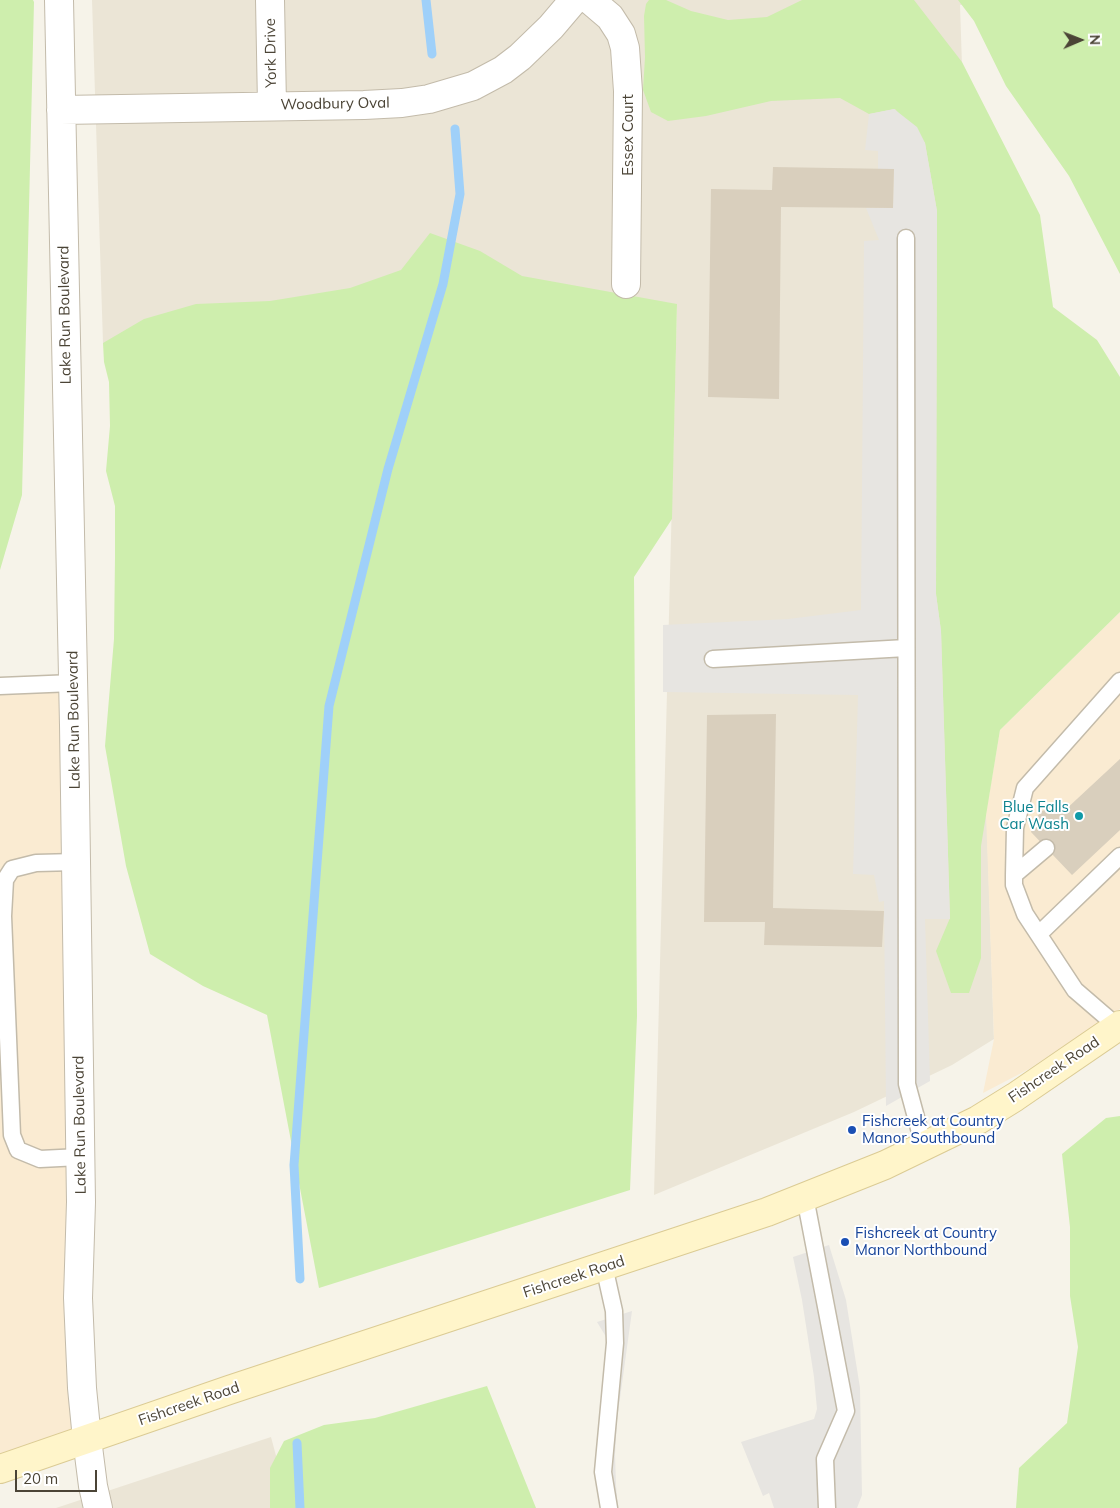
<!DOCTYPE html>
<style>
body{margin:0}
#map{position:relative;width:1120px;height:1508px;overflow:hidden;background:#f6f3e9;font-family:Mulish,sans-serif}
canvas{display:block}
.north{position:absolute;left:1055px;top:15px;width:50px;height:50px;-webkit-text-stroke:4px #fff;paint-order:stroke;rotate:89deg;font-size:14px;font-weight:700;line-height:20px;text-align:center;color:#4b4436}
.north::after{content:'';display:block;margin:auto;width:18px;height:22px;background:#4b4436;clip-path:polygon(50% 0,100% 100%,50% 72%,0 100%)}
.scale{position:absolute;left:15px;top:1470px;width:82px;height:22px;box-sizing:border-box;border:2px solid #4b4436;border-top:0;padding-left:6px;font-size:15px;line-height:18px;white-space:nowrap;color:#4b4436;-webkit-text-stroke:4px #fff;paint-order:stroke}
</style>
<div id="map">
<canvas width="1120" height="1508"></canvas>
<div class="north">N</div>
<div class="scale">20 m</div>
</div>
<script>
const context = document.querySelector('canvas').getContext('2d');
context.lineJoin = 'round';
function fillPath(path, color) { context.fillStyle = color; context.fill(path, 'evenodd'); }
const toPath = rows => new Path2D(rows.map(r => 'M' + r).join(''));
function strokePath(path, color, width, dash) { context.strokeStyle = color; context.lineWidth = width; context.lineCap = dash ? 'butt' : 'round'; context.setLineDash(dash || []); context.stroke(path); }
function drawText(font, color, halo, rows, align = 'center') {
  context.font = font + ' Mulish,sans-serif'; context.lineWidth = 4; context.setLineDash([]); context.textBaseline = 'middle'; context.strokeStyle = halo; context.fillStyle = color; for (const [text, x, y, turn = 0] of rows) {
    context.save(); context.translate(x, y); context.rotate((+turn || 0) * Math.PI / 180); context.textAlign = isNaN(turn) ? turn : align; if (halo) context.strokeText(text, 0, 0); context.fillText(text, 0, 0); context.restore();
  }
}
fillPath(toPath([
 [92,0,991,0,960,5,994,1039,952,1065,854,1112,654,1195,677,305,103,343],
 [271,1437,290,1508,56,1508]
]), '#ebe5d6');
fillPath(toPath([
 [1120,612,1120,1009,1029,1069,983,1093,994,1039,986,813,1000,730],
 [73,683,87,1439,0,1469,0,686]
]), '#faebd2');
fillPath(toPath([
 [0,0,33,0,34,2,22,495,0,570],
 [649,0,666,0,691,11,728,20,767,17,802,0,914,0,962,62,1040,215,1053,307,1097,340,1120,377,1120,612,1000,730,981,846,981,958,969,993,951,993,936,951,950,918,941,631,936,594,937,211,925,143,895,109,869,114,840,98,771,101,706,116,668,121,651,112,643,90,645,57,644,16,646,4],
 [958,0,1120,0,1120,274,1069,176,1006,86,974,21],
 [430,233,480,251,522,276,677,304,672,519,634,577,637,1016,630,1190,319,1288,267,1015,203,986,150,954,126,866,105,746,114,639,115,557,115,506,106,471,110,426,109,382,104,362,103,343,144,319,196,304,270,301,350,288,401,270],
 [1120,1116,1120,1508,1016,1508,1019,1468,1067,1423,1078,1347,1070,1296,1070,1227,1062,1154,1106,1118],
 [487,1386,536,1508,270,1508,270,1468,284,1441,324,1425,375,1418]
]), '#ceeead');
fillPath(toPath([
 [894,109,917,127,925,143,937,211,936,594,941,631,950,919,925,919,930,1081,886,1106,884,901,879,902,874,875,853,874,858,695,663,692,663,625,788,619,861,610,864,241,879,240,866,208,893,208,894,169,878,169,878,151,865,150,869,114],
 [829,1245,846,1300,860,1388,862,1495,857,1508,774,1508,769,1493,763,1496,741,1442,814,1419,817,1409,814,1377,802,1300,793,1257],
 [632,1311,617,1420,615,1454,616,1485,618,1508,601,1508,596,1473,598,1430,608,1340,597,1322]
]), '#e7e5e1');
strokePath(toPath([
 [426,0,432,54],
 [300,1279,294,1165,329,706,388,469,443,284,460,194,455,129],
 [297,1443,300,1508]
]), '#9fd0f9', 9);
fillPath(toPath([
 [773,167,894,169,893,208,781,207,779,399,708,397,711,189,772,190],
 [776,714,773,908,884,911,882,947,764,945,765,922,704,922,707,715],
 [1120,759,1120,830,1072,875,1031,832,1035,819,1042,811,1057,806,1063,812]
]), '#d9cfbd');
const service = toPath([
 [906,238,907,1084,924,1147],
 [713,659,906,648],
 [0,686,73,683],
 [76,862,36,863,12,869,5,880,3,916,12,1135,18,1150,40,1159,80,1157],
 [1014,875,1046,848],
 [1039,934,1120,856],
 [1118,1027,1075,990,1025,914,1014,885,1014,875,1015,828,1025,788,1120,681],
 [805,1197,846,1411,825,1459,827,1508],
 [604,1266,614,1311,615,1343,603,1472,609,1508]
]);
const minor = toPath([
 [59,0,74,725,81,1202,78,1298,82,1388,87,1439,93,1486,98,1508],
 [270,0,272,105],
 [590,0,610,17,621,34,625,48,628,91,626,284],
 [61,110,364,105,402,103,429,99,473,86,503,70,520,57,551,27,574,0]
]);
const secondary = toPath([
 [0,1469,229,1390,767,1212,885,1165,978,1120,1015,1097,1120,1025]
]);
strokePath(service, '#c3bbaa', 19);
strokePath(minor, '#c3bbaa', 30);
strokePath(secondary, '#dbcb94', 30);
strokePath(service, '#fff', 16);
strokePath(minor, '#fff', 28);
strokePath(secondary, '#fff5ca', 28);
for (const [x, y, r, color] of [
 [1079,816,5,"#0f9aa8"],
 [852,1130,5,"#1a4fb4"],
 [845,1242,5,"#1a4fb4"]
]) { const dot = new Path2D(); dot.arc(x, y, r, 0, 2 * Math.PI); context.fillStyle = color; context.fill(dot); strokePath(dot, '#fff', 2); }
drawText('15px', '#4b4436', '#fff', [
 ["York Drive",271,53,-91],
 ["Woodbury Oval",335,104,-1],
 ["Essex Court",628,135,-90],
 ["Lake Run Boulevard",65,315,-91],
 ["Lake Run Boulevard",74,720,-91],
 ["Fishcreek Road",1054,1070,-34],
 ["Lake Run Boulevard",80,1125,-91],
 ["Fishcreek Road",574,1277,-18],
 ["Fishcreek Road",189,1404,-19]
]);
drawText('15px', '#0d838f', '#fff', [
 ["Blue Falls",1069,807],
 ["Car Wash",1069,824]
], 'right');
drawText('15px', '#164399', '#fff', [
 ["Fishcreek at Country",862,1121],
 ["Manor Southbound",862,1138],
 ["Fishcreek at Country",855,1233],
 ["Manor Northbound",855,1250]
], 'left');
</script>
